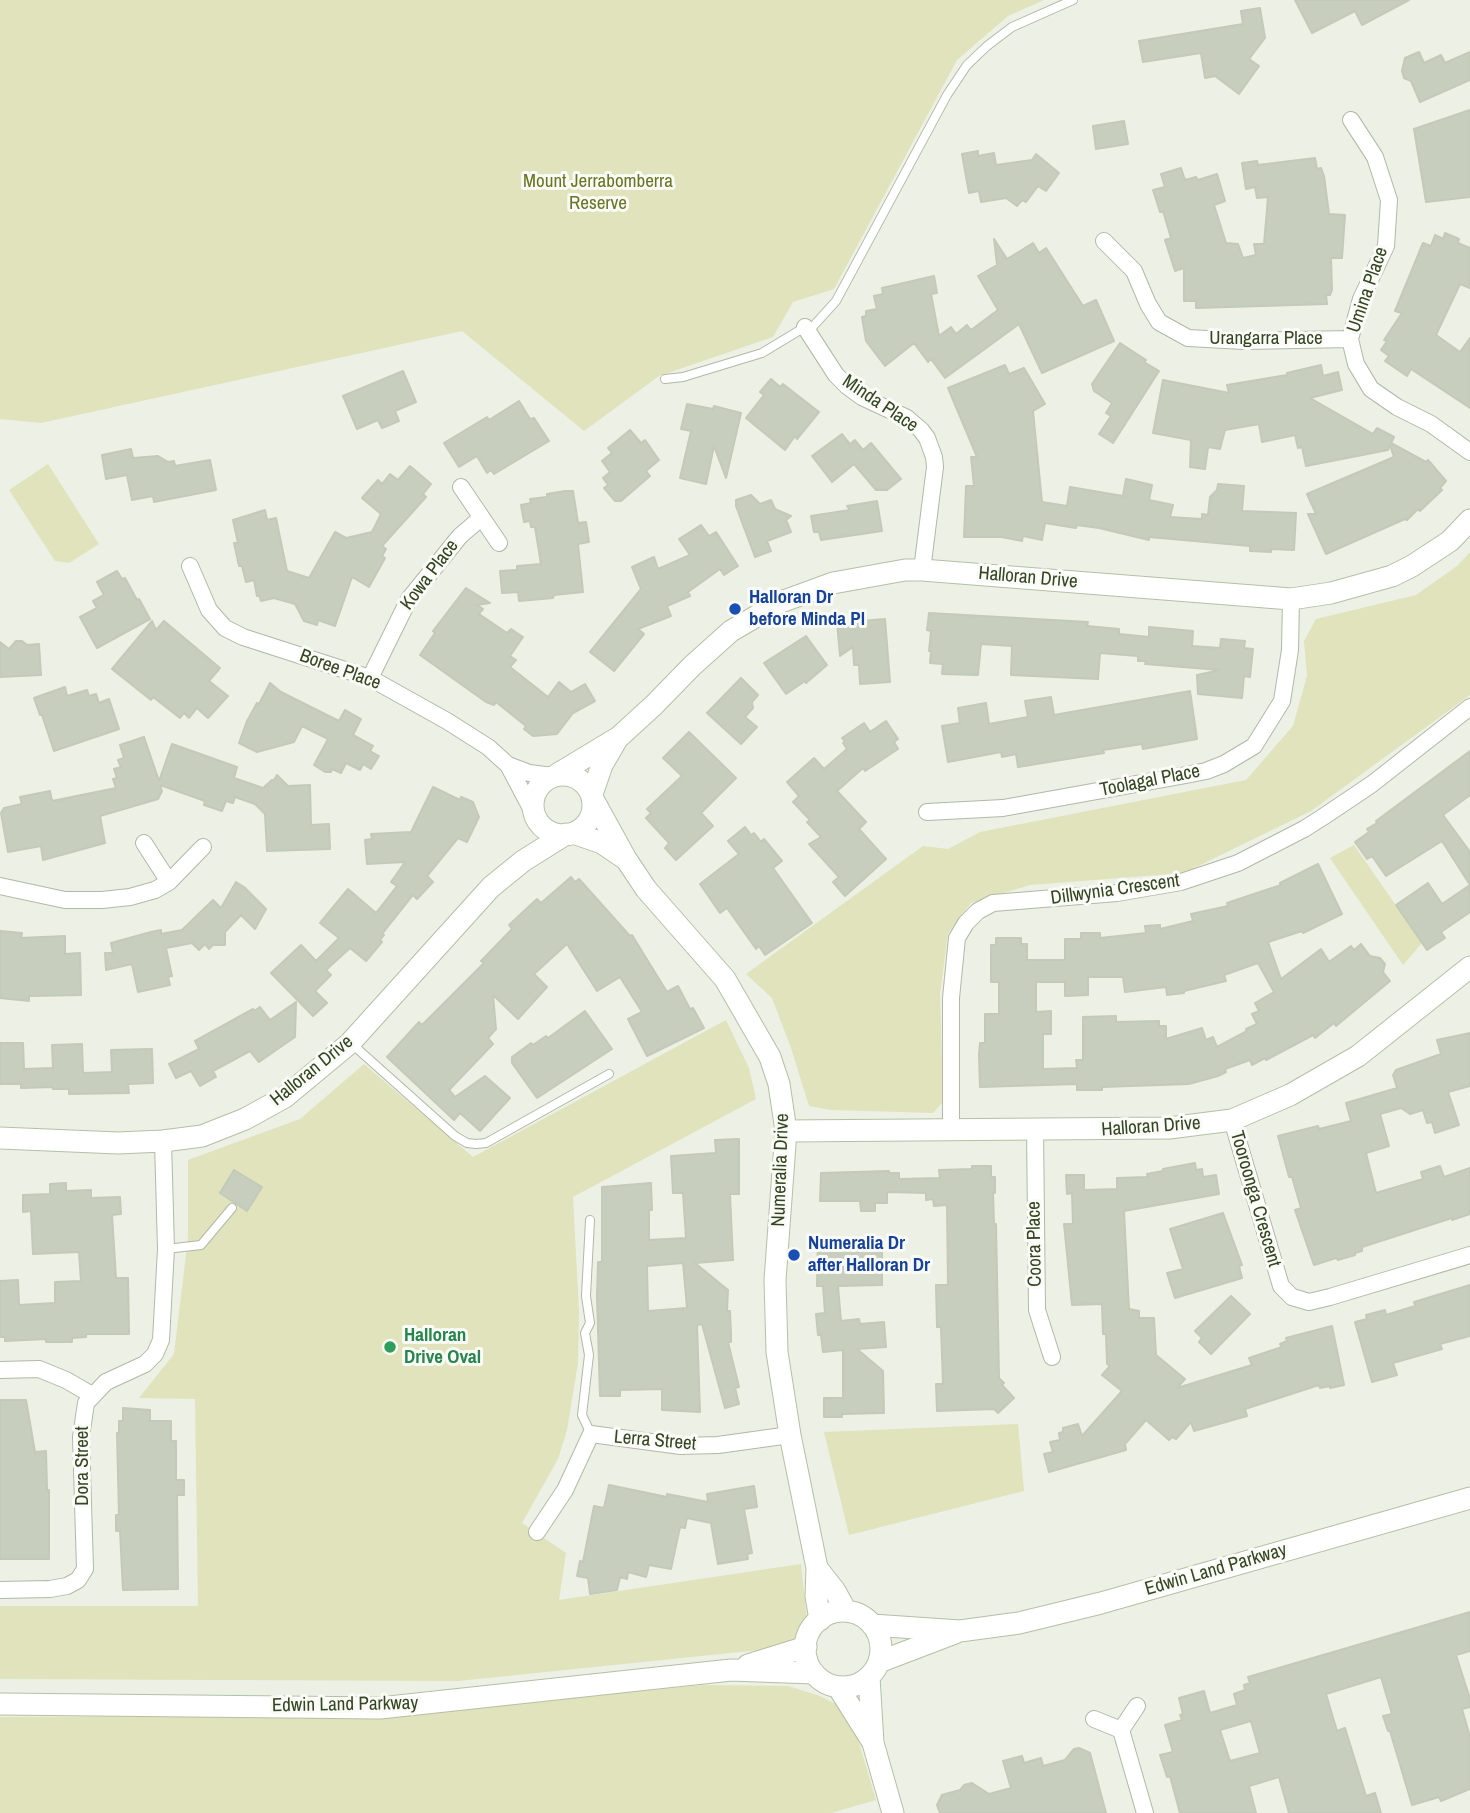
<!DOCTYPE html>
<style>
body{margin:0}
canvas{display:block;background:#ecf0e5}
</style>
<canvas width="1470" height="1813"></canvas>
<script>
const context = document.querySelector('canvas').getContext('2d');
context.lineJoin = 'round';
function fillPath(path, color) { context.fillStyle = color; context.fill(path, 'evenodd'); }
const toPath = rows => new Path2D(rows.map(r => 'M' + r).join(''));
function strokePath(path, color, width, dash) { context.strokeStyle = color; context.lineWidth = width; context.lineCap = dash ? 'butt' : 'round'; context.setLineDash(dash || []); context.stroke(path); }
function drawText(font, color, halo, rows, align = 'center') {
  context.font = font + ' "Archivo Narrow",sans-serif'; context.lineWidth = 6; context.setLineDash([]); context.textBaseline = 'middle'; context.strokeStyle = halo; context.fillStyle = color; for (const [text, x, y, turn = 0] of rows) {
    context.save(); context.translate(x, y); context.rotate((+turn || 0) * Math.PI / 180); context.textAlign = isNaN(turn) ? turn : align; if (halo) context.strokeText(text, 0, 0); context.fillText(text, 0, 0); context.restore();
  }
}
fillPath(toPath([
 [0,0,1044,0,1008,16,957,60,834,289,793,302,773,337,659,376,584,431,462,331,41,423,0,419],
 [48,464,99,544,69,563,55,561,9,490],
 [1470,552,1470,695,1311,811,1184,873,1030,885,971,903,948,933,940,994,943,1102,933,1113,831,1110,809,1106,791,1048,772,998,746,974,923,846,948,849,980,832,1246,780,1293,726,1307,676,1304,641,1316,619,1416,595,1457,566],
 [1354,845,1422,943,1403,965,1330,858],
 [726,1020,749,1068,756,1099,573,1197,579,1312,578,1363,567,1430,558,1459,522,1523,566,1553,559,1600,801,1564,808,1630,779,1648,458,1681,0,1679,0,1606,198,1606,195,1399,139,1398,174,1354,188,1238,188,1160,300,1119,364,1064,473,1157],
 [1018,1424,1024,1491,849,1535,824,1432],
 [703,1685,788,1686,820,1696,837,1705,854,1726,876,1800,831,1813,0,1813,0,1717,397,1715]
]), '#e1e3bc');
const building = toPath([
 [1295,0,1409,0,1362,25,1355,11,1312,33,1295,0],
 [1260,8,1265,38,1249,59,1259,66,1239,94,1215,76,1205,78,1201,53,1143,62,1139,41,1243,24,1241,11,1260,8],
 [1419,52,1424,63,1441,55,1445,63,1470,52,1470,80,1420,102,1411,81,1404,78,1402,71,1405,58,1419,52],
 [1470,110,1470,197,1426,202,1414,129,1470,110],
 [1124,121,1128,144,1096,149,1093,126,1124,121],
 [978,151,978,156,994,153,996,165,1032,160,1036,154,1059,173,1046,191,1038,186,1026,202,1022,200,1017,206,1006,198,981,202,979,191,969,193,962,154,978,151],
 [1315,158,1317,169,1321,168,1324,176,1329,214,1345,215,1342,258,1331,258,1332,290,1330,295,1326,295,1327,304,1196,308,1196,301,1184,301,1184,268,1175,271,1165,240,1171,238,1163,211,1160,212,1153,190,1165,187,1161,174,1181,168,1185,180,1196,177,1198,180,1217,174,1225,201,1214,205,1226,243,1238,244,1243,258,1256,255,1254,244,1264,244,1268,197,1257,198,1255,187,1246,189,1242,163,1257,161,1258,165,1315,158],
 [1445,233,1459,239,1458,243,1470,248,1470,288,1460,284,1436,335,1460,352,1470,338,1470,408,1411,369,1407,376,1385,361,1389,356,1381,350,1387,341,1384,340,1402,313,1395,311,1423,243,1431,246,1435,235,1443,239,1445,233],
 [994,239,1007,259,1033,243,1039,253,1046,248,1083,306,1096,300,1114,341,1042,373,1019,324,945,378,931,359,928,362,914,343,885,366,866,341,862,317,866,316,866,311,877,309,874,296,883,294,882,288,934,276,937,293,931,294,939,336,951,327,956,334,967,325,971,330,998,310,978,276,997,265,994,239],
 [1120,343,1146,360,1144,362,1159,371,1113,443,1099,434,1111,416,1106,413,1112,403,1094,391,1092,384,1120,343],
 [1005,365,1009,374,1024,368,1045,404,1033,411,1042,502,1067,506,1070,487,1123,496,1126,479,1152,485,1149,500,1173,505,1170,517,1202,519,1202,514,1208,515,1210,497,1217,490,1218,484,1244,486,1242,511,1296,513,1294,550,1271,549,1271,552,1250,551,1250,546,1149,537,1149,540,1099,528,1077,525,1076,528,1045,523,1042,540,1023,536,1022,541,1002,537,964,537,966,486,974,486,971,457,977,457,948,388,1005,365],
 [1321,365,1323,376,1338,372,1342,390,1310,398,1373,434,1377,428,1394,437,1391,443,1426,462,1428,460,1446,481,1440,488,1442,490,1420,511,1418,509,1407,520,1405,519,1326,554,1308,514,1316,514,1307,494,1394,457,1390,445,1388,450,1306,466,1302,447,1298,448,1295,435,1262,442,1259,424,1225,430,1220,449,1208,447,1205,469,1190,467,1191,440,1153,433,1163,380,1229,393,1227,385,1287,375,1287,373,1321,365],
 [403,371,416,402,395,411,399,421,382,428,378,420,357,429,343,396,403,371],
 [771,379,780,387,783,384,819,412,797,439,795,436,785,450,746,418,764,395,760,392,771,379],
 [519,401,530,419,534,418,549,441,494,474,491,470,487,473,477,456,459,467,444,443,487,417,489,420,519,401],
 [687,404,713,409,714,406,741,413,726,478,714,446,706,484,680,478,691,431,681,429,687,404],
 [630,430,641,443,645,440,659,460,646,471,650,476,621,501,615,501,604,488,608,485,603,478,610,472,602,461,612,453,608,448,630,430],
 [842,434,850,444,855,440,863,450,871,443,901,479,887,490,876,490,854,464,832,482,812,456,842,434],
 [131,449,133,458,158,456,168,462,174,461,175,466,210,460,216,490,154,502,153,496,132,500,127,475,106,479,102,455,131,449],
 [410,466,431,484,423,494,426,497,382,546,386,549,382,556,385,558,369,587,352,577,335,626,318,620,317,625,304,621,295,604,274,598,261,601,259,595,257,596,254,580,246,582,242,566,239,566,234,543,238,543,233,520,265,510,267,520,276,518,287,571,309,578,335,532,346,538,372,532,381,514,362,498,378,480,382,484,390,474,398,480,410,466],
 [565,491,573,491,578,523,586,522,589,542,578,544,583,592,554,595,553,598,519,601,518,592,502,593,500,571,517,570,517,566,541,564,535,527,531,527,530,521,524,522,521,505,531,503,530,499,547,497,547,494,565,491],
 [751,495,760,504,771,500,775,509,791,516,786,520,791,532,767,541,771,551,755,557,736,506,736,500,751,495],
 [877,501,882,531,821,540,819,532,814,532,811,516,850,510,847,506,877,501],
 [701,525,709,536,716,532,738,566,724,575,720,569,688,592,690,596,667,606,671,616,638,629,644,634,614,671,590,652,641,589,632,567,654,557,658,569,690,555,679,539,701,525],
 [117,571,122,579,125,578,137,600,139,599,150,619,97,648,80,617,97,608,93,601,104,595,97,582,117,571],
 [466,588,490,603,477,605,483,609,479,614,507,633,511,629,523,637,510,656,516,660,510,667,548,697,559,682,571,692,585,684,595,701,573,713,557,734,533,736,524,729,526,726,496,702,494,705,486,702,420,655,435,633,433,631,466,588],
 [929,613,1088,622,1087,626,1119,629,1119,634,1149,637,1149,627,1193,631,1192,646,1220,648,1221,639,1245,641,1244,648,1253,649,1250,677,1244,676,1242,698,1198,694,1197,675,1220,670,1145,664,1146,661,1138,661,1138,656,1100,653,1098,679,1011,675,1012,646,981,644,978,675,942,674,943,664,930,663,931,651,929,651,931,631,927,630,929,613],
 [885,619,890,682,860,684,859,665,854,665,853,647,840,656,837,623,885,619],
 [152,621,156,630,164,621,220,668,209,681,228,696,208,718,197,708,189,718,184,713,180,718,153,697,151,700,112,669,152,621],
 [806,636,827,665,806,683,805,681,786,694,764,663,806,636],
 [16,641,22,641,27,645,39,644,41,675,0,677,0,642,9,649,16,641],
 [741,678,758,695,752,702,753,708,745,717,757,727,741,744,707,713,741,678],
 [270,683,281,692,339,721,345,710,361,719,353,735,373,746,370,751,379,756,371,769,363,764,360,770,346,763,341,773,332,769,331,772,325,772,314,765,328,739,302,726,294,742,257,752,239,743,247,721,257,703,259,704,270,683],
 [65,687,67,696,87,690,89,696,96,694,99,703,109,699,119,729,54,751,42,715,40,715,34,698,65,687],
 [1190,691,1197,739,1143,749,1142,744,1103,750,1104,753,1018,767,1016,754,1002,757,1001,752,948,762,942,726,960,723,958,708,986,703,989,724,1028,717,1025,701,1051,697,1054,715,1190,691],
 [886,721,898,739,894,742,898,749,865,771,863,768,837,791,866,822,859,829,886,859,845,896,833,882,839,877,809,844,821,837,807,822,810,820,793,802,799,796,787,782,814,758,824,769,847,749,843,743,845,741,842,738,864,723,870,732,886,721],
 [689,732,736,778,701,813,713,826,676,860,665,848,669,843,646,818,651,813,647,809,682,776,663,758,689,732],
 [144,737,159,781,172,744,237,767,234,778,263,788,272,780,274,780,277,775,288,786,310,785,311,825,329,824,330,849,267,851,265,814,255,804,235,797,233,803,226,801,222,811,204,805,205,801,160,785,162,791,158,799,100,816,105,843,43,860,41,846,8,852,1,813,4,808,22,804,20,797,50,791,52,801,116,788,113,779,117,778,114,769,121,767,118,760,124,758,120,745,144,737],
 [1470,751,1470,795,1443,815,1470,852,1470,885,1442,841,1386,876,1372,856,1367,859,1355,842,1369,832,1367,829,1377,823,1376,821,1470,751],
 [433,787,460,800,461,797,473,802,479,817,467,842,458,838,427,876,433,882,417,899,413,895,382,934,384,935,380,940,382,942,366,961,350,948,326,970,331,975,315,991,327,1003,313,1016,271,973,301,945,316,961,339,938,320,923,348,889,376,913,397,886,391,882,405,862,367,864,365,840,372,839,371,834,411,832,433,787],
 [745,827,751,835,754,833,761,842,764,839,782,861,773,868,812,923,765,955,759,946,756,949,727,908,720,913,700,884,739,854,728,841,745,827],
 [1318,864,1342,914,1303,933,1302,931,1268,942,1281,979,1321,949,1329,962,1351,946,1354,950,1361,944,1370,956,1380,958,1385,964,1383,972,1390,981,1336,1026,1334,1023,1315,1038,1313,1035,1266,1060,1265,1058,1252,1065,1250,1060,1225,1069,1226,1072,1218,1076,1189,1084,1102,1087,1102,1090,1077,1090,1077,1084,980,1087,979,1055,980,1043,985,1043,985,1014,999,1014,999,982,991,982,991,945,996,945,996,938,1021,938,1021,944,1027,944,1027,960,1065,960,1065,939,1081,939,1081,933,1100,933,1100,938,1146,933,1145,926,1160,925,1160,929,1193,921,1191,914,1228,906,1227,903,1281,885,1280,883,1318,864],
 [1258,963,1274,992,1255,1003,1259,1011,1252,1014,1257,1024,1246,1029,1247,1031,1217,1047,1213,1037,1206,1040,1202,1028,1166,1039,1166,1026,1159,1026,1159,1021,1116,1022,1116,1016,1083,1017,1083,1060,1076,1060,1077,1068,1043,1069,1043,1034,1051,1034,1051,1011,1036,1012,1036,982,1065,982,1065,996,1088,995,1088,977,1123,977,1125,992,1166,987,1167,995,1184,993,1184,991,1226,981,1224,975,1258,963],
 [571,877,575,882,579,879,630,936,632,935,667,992,678,986,690,1009,693,1008,704,1028,647,1056,628,1019,642,1012,620,977,597,991,567,944,534,974,547,987,518,1019,493,995,496,1029,488,1038,493,1044,449,1090,455,1097,485,1076,510,1098,480,1131,460,1113,454,1120,387,1057,419,1022,422,1025,484,963,481,961,512,929,509,925,537,899,541,903,571,877],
 [236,882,244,887,266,909,255,929,241,915,225,932,225,945,213,945,209,949,205,944,199,950,192,943,166,948,172,976,168,977,170,985,138,992,132,964,106,970,105,953,113,953,111,943,151,932,161,930,161,934,182,930,213,900,221,908,236,882],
 [1428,883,1442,904,1470,885,1470,912,1441,932,1445,938,1427,950,1396,905,1428,883],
 [0,931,22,933,21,938,65,936,65,954,80,953,81,995,29,996,29,1001,0,998,0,931],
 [296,1002,295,1037,259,1062,250,1051,213,1071,216,1077,200,1086,191,1071,176,1078,169,1064,199,1049,195,1041,253,1009,254,1011,260,1007,270,1020,296,1002],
 [585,1011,612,1049,537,1098,512,1063,512,1057,531,1043,533,1045,546,1036,548,1038,585,1011],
 [1470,1033,1470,1086,1448,1092,1459,1125,1435,1133,1432,1122,1427,1123,1423,1110,1410,1114,1401,1108,1380,1114,1389,1146,1366,1153,1376,1193,1423,1179,1421,1172,1440,1166,1444,1177,1470,1168,1470,1214,1452,1220,1452,1218,1362,1247,1362,1251,1355,1253,1355,1255,1338,1260,1336,1258,1314,1265,1295,1210,1301,1208,1292,1177,1289,1177,1278,1136,1318,1126,1319,1129,1351,1121,1346,1103,1397,1088,1393,1075,1396,1070,1441,1054,1437,1040,1470,1033],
 [0,1043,23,1043,24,1069,53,1068,52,1045,82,1044,83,1073,112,1072,111,1050,152,1049,153,1083,128,1084,129,1093,69,1094,69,1089,53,1089,53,1087,21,1088,21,1084,0,1084,0,1043],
 [739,1139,739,1194,730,1194,733,1260,695,1263,728,1290,727,1311,730,1311,731,1334,731,1342,728,1342,739,1387,735,1388,739,1404,725,1408,702,1324,697,1325,700,1412,662,1410,662,1389,620,1390,620,1396,600,1396,597,1296,598,1262,602,1262,602,1187,651,1183,652,1210,649,1210,649,1240,686,1238,683,1193,673,1193,671,1156,716,1153,715,1140,739,1139],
 [683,1263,687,1308,648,1311,647,1266,683,1263],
 [1195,1163,1196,1170,1202,1169,1203,1177,1216,1175,1219,1194,1124,1211,1129,1309,1139,1311,1139,1318,1154,1318,1156,1355,1185,1379,1177,1388,1252,1365,1249,1358,1282,1347,1280,1344,1287,1341,1286,1338,1332,1326,1344,1385,1330,1388,1330,1386,1320,1388,1319,1385,1245,1409,1247,1416,1194,1431,1191,1422,1176,1439,1172,1437,1169,1440,1146,1420,1125,1444,1126,1450,1049,1472,1044,1454,1053,1452,1050,1442,1060,1440,1059,1433,1063,1432,1063,1428,1078,1424,1082,1436,1122,1391,1102,1375,1110,1366,1107,1364,1106,1334,1103,1334,1102,1304,1072,1305,1064,1224,1073,1224,1072,1193,1067,1194,1066,1175,1084,1175,1084,1190,1117,1189,1117,1178,1148,1177,1147,1174,1163,1171,1163,1169,1195,1163],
 [972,1166,991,1166,991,1177,995,1177,995,1193,993,1193,994,1224,996,1224,999,1378,1004,1383,1002,1385,1014,1398,998,1413,994,1409,937,1411,936,1384,943,1384,941,1327,937,1327,936,1285,948,1285,947,1205,934,1206,933,1199,926,1200,926,1193,887,1192,887,1203,875,1203,875,1211,861,1211,860,1201,820,1201,821,1173,889,1171,889,1173,899,1173,899,1179,940,1178,939,1170,972,1169,972,1166],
 [234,1170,262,1187,247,1211,220,1193,234,1170],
 [66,1183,66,1191,91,1190,91,1198,120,1197,121,1214,112,1215,116,1278,128,1278,129,1334,86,1334,86,1337,72,1338,72,1342,46,1342,46,1339,5,1341,5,1337,0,1337,0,1281,18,1280,19,1305,55,1303,55,1282,81,1281,79,1252,33,1254,31,1211,23,1212,23,1195,50,1194,50,1184,66,1183],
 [1223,1213,1242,1265,1239,1266,1242,1278,1175,1298,1167,1273,1183,1269,1170,1229,1223,1213],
 [818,1238,836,1238,836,1250,882,1250,882,1285,838,1286,841,1321,859,1319,860,1324,884,1322,886,1347,857,1349,883,1371,884,1413,842,1414,842,1417,824,1417,824,1398,843,1398,843,1350,823,1352,821,1335,818,1335,816,1314,825,1313,823,1286,817,1286,818,1238],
 [1470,1285,1470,1336,1440,1344,1442,1349,1393,1363,1397,1375,1372,1382,1355,1322,1367,1319,1366,1315,1385,1310,1386,1315,1415,1306,1414,1302,1470,1285],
 [1231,1296,1250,1314,1211,1354,1199,1342,1202,1338,1195,1331,1231,1296],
 [0,1400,26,1400,35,1452,46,1451,47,1490,49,1490,49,1559,0,1559,0,1400],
 [123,1408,150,1410,150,1421,171,1421,171,1441,176,1441,176,1480,184,1480,184,1495,177,1495,178,1589,123,1590,120,1531,116,1531,116,1515,119,1515,117,1433,119,1433,119,1421,123,1421,123,1408],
 [609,1485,667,1497,667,1494,708,1502,707,1494,754,1486,757,1507,744,1509,752,1553,747,1554,748,1559,718,1564,711,1523,687,1518,685,1528,680,1527,671,1569,649,1565,646,1577,628,1572,627,1579,620,1577,617,1590,590,1594,588,1578,577,1576,580,1561,583,1562,594,1506,604,1508,609,1485],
 [1470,1612,1470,1651,1456,1655,1470,1699,1470,1707,1462,1709,1470,1737,1470,1789,1441,1801,1439,1797,1412,1805,1390,1731,1388,1731,1383,1716,1392,1714,1381,1677,1326,1694,1337,1731,1345,1728,1366,1796,1375,1793,1381,1813,1289,1813,1279,1777,1249,1786,1256,1813,1180,1813,1170,1776,1167,1777,1160,1755,1173,1752,1165,1725,1182,1720,1180,1715,1183,1714,1179,1698,1204,1691,1210,1713,1237,1705,1234,1694,1245,1690,1244,1685,1250,1683,1248,1677,1470,1612],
 [1251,1721,1260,1753,1230,1761,1220,1730,1251,1721],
 [1079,1748,1090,1753,1106,1813,940,1813,937,1805,942,1795,960,1790,964,1785,972,1783,989,1794,1011,1788,1003,1761,1022,1756,1024,1763,1041,1758,1043,1766,1065,1760,1074,1749,1079,1748]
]);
fillPath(building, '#c8cebd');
strokePath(building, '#c3cab7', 2);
const lane = toPath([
 [808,332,836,301,947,95,967,65,987,46,1012,27,1073,0],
 [665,379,683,377,762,353,805,327],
 [352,1044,455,1136,467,1143,476,1144,486,1143,609,1074],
 [590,1220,586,1296,590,1323,585,1333,589,1355,582,1415,591,1434],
 [166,1249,201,1245,232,1208]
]);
const street = toPath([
 [1351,120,1375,157,1389,200,1386,246,1361,299,1350,339,1356,364,1371,389,1397,407,1431,424,1470,452],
 [1104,241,1134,271,1148,304,1159,322,1188,338,1244,341,1350,339],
 [805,327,836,375,847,386,862,397,907,418,921,430,927,438,934,457,935,467,922,570],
 [461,487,499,543],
 [190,566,209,610,225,628,243,637,370,678,447,721,488,747,508,765,534,814],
 [370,678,409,599,460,536,481,518],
 [508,765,529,773,553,776],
 [927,812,1003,808,1186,775,1206,771,1224,764,1254,746,1282,701,1290,650,1291,599],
 [144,843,169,882],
 [0,886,65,900,102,900,130,897,155,890,169,882,203,847],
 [1232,1120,1281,1286,1292,1297,1309,1302,1330,1297,1470,1255],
 [1035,1128,1037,1310,1052,1357],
 [951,1129,951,998,957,938,966,923,978,911,993,903,1117,893,1181,882,1238,863,1304,829,1323,817,1372,784,1470,707],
 [0,1370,39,1369,66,1380,92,1395],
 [537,1532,565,1490,591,1434,681,1446,718,1445,790,1435],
 [0,1590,50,1589,67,1586,78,1580,85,1569,81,1437,86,1403,106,1382,145,1364,155,1354,161,1340,166,1249,163,1141],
 [1137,1706,1121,1730,1145,1813],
 [1094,1719,1121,1730]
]);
const secondary = toPath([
 '533 805a30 30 0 1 1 60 0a30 30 0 1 1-60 0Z',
 [556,775,619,737,654,705,692,666,731,631,781,602,833,583,905,570,922,570,1291,599,1331,593,1392,576,1412,566,1450,541,1470,520],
 [592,794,602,765,616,741],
 [593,799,626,859,646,889,725,979,770,1057,779,1084,786,1131,775,1280,777,1352,790,1435,817,1568,816,1596,820,1620],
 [573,833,602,843,624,858],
 [786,1131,1169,1128,1232,1120,1290,1095,1358,1056,1470,967],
 [0,1138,118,1143,163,1141,202,1136,245,1119,285,1097,350,1043,491,887,523,861,566,834],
 [817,1568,835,1591,846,1611],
 '805 1649a38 38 0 1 1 76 0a38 38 0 1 1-76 0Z',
 [872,1625,960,1631,1019,1623,1101,1603,1470,1498],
 [879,1662,955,1633],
 [748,1665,806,1647],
 [869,1677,873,1743,893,1813],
 [838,1687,872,1741],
 [0,1704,380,1708,731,1670,814,1673]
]);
strokePath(lane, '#b1b9a6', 10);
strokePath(street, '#b1b9a6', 18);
strokePath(secondary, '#b4c0a5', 23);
strokePath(lane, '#fff', 8);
strokePath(street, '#fff', 16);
strokePath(secondary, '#fff', 21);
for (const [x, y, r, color] of [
 [735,609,7,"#1a4fb4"],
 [794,1255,7,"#1a4fb4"],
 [390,1347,7,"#2e9e5b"]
]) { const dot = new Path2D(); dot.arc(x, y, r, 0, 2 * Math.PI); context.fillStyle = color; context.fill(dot); strokePath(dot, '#fafbf7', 2.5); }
drawText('19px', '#687624', '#fafbf7', [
 ["Mount Jerrabomberra",598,182],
 ["Reserve",598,204]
]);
drawText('19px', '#334521', '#fafbf7', [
 ["Umina Place",1368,290,-71],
 ["Urangarra Place",1266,339],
 ["Minda Place",880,404,34],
 ["Kowa Place",430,575,-53],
 ["Halloran Drive",1028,578,5],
 ["Boree Place",340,670,20],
 ["Toolagal Place",1150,781,-11],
 ["Dillwynia Crescent",1115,890,-8],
 ["Halloran Drive",312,1071,-39],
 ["Halloran Drive",1151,1127,-4],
 ["Numeralia Drive",781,1170,-88],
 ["Tooroonga Crescent",1255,1199,74],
 ["Coora Place",1035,1244,-91],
 ["Lerra Street",655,1441,5],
 ["Dora Street",83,1466,-90],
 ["Edwin Land Parkway",1216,1570,-16],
 ["Edwin Land Parkway",345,1705,-1]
]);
drawText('bold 19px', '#164399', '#fafbf7', [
 ["Halloran Dr",749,598],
 ["before Minda Pl",749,620],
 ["Numeralia Dr",808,1244],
 ["after Halloran Dr",808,1266]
], 'left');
drawText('bold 19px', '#27864d', '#fafbf7', [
 ["Halloran",404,1336],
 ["Drive Oval",404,1358]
], 'left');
</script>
